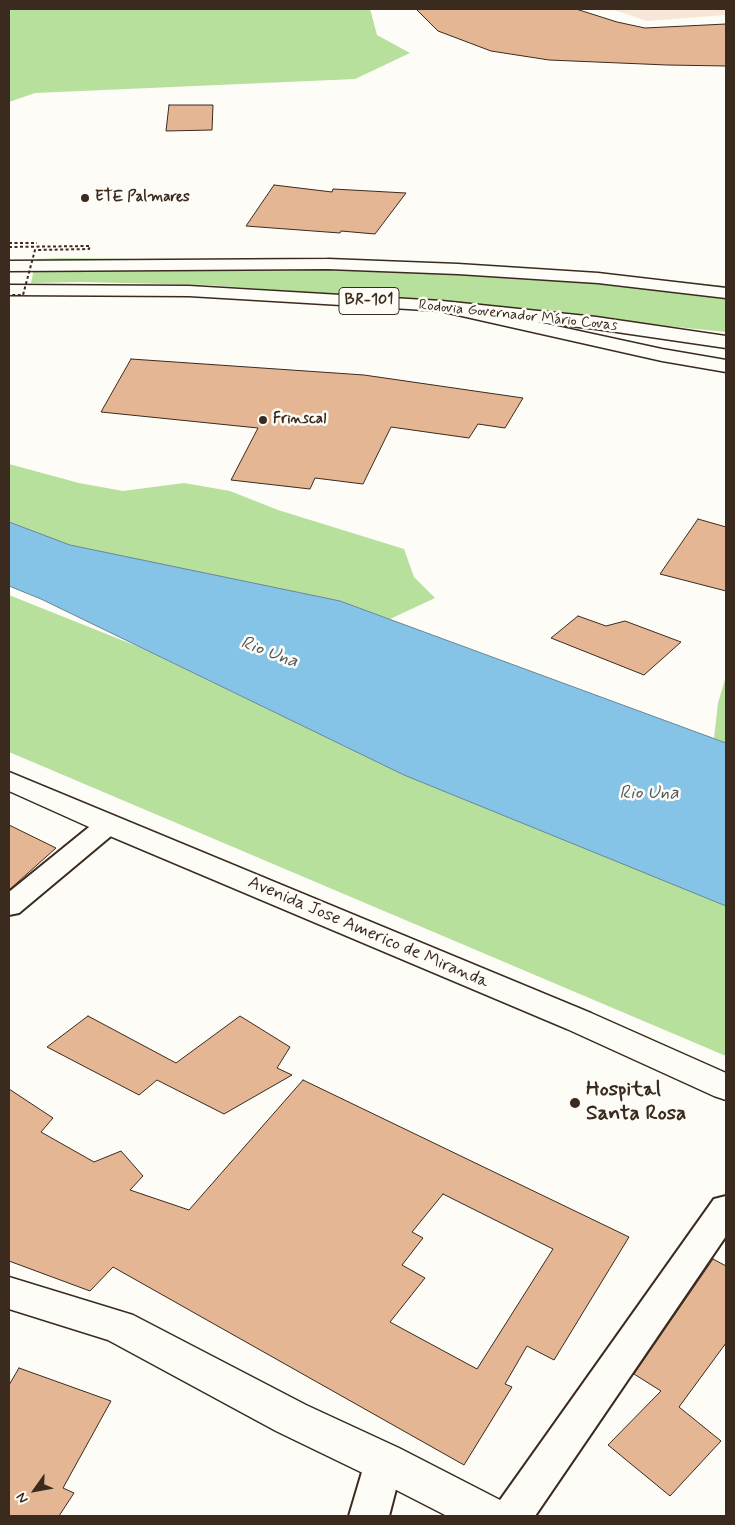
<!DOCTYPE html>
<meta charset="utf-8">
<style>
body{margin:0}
#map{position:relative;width:735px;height:1525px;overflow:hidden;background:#fdfcf7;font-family:Mynerve,sans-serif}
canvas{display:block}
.frame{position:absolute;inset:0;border:10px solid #3b2a1e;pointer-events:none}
.north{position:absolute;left:10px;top:1465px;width:50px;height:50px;-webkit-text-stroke:4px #fdfcf7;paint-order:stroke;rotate:238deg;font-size:14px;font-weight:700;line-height:20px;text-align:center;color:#3b2a1e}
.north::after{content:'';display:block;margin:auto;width:18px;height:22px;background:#3b2a1e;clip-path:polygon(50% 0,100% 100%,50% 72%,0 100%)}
</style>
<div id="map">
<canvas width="735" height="1525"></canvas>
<div class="frame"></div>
<div class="north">N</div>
</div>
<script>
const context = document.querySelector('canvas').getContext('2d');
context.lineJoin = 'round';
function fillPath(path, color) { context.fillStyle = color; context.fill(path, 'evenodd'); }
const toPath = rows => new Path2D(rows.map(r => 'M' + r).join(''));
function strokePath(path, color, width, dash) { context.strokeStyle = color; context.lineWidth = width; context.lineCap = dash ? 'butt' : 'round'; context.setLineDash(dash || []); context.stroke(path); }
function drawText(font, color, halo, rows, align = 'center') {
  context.font = font + ' Mynerve,sans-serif'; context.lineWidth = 5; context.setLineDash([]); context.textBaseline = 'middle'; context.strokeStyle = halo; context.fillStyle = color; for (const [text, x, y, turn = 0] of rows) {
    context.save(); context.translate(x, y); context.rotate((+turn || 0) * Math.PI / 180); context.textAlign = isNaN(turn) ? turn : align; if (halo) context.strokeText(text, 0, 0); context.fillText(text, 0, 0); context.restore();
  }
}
fillPath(toPath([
 [611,9,726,9,726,15,647,21]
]), '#f6e7d9');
fillPath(toPath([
 [9,9,370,9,377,35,410,53,355,79,35,93,9,102],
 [64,258,445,263,586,272,726,286,726,332,588,318,483,305,207,285,80,282,31,283,36,259],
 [9,464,79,483,123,491,184,483,230,491,278,510,404,549,414,577,435,598,390,619,340,601,70,545,9,522],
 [9,595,139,647,404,775,726,906,726,1056,9,752],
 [726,676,726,743,714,738,718,703]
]), '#b6e09c');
const water = toPath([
 [9,522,70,545,340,601,726,743,726,906,404,775,41,599,9,586,9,522]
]);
fillPath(water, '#85c4e6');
strokePath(water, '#678696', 1);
const building = toPath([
 [416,9,576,9,617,22,645,28,726,24,726,66,667,65,549,60,491,51,438,31,416,9],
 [169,105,213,105,212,130,166,131,169,105],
 [274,185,332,192,333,189,406,193,375,234,341,231,340,233,246,226,274,185],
 [131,359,364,375,523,398,505,428,478,424,469,438,391,427,363,484,315,478,310,489,231,480,258,428,101,412,131,359],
 [698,519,726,527,726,591,660,574,698,519],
 [578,616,606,626,625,621,681,642,644,675,551,638,578,616],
 [9,825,56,848,9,890,9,825],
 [88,1016,176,1063,240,1016,290,1047,277,1068,292,1075,224,1114,157,1080,139,1095,47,1047,88,1016],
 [303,1080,629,1237,554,1360,527,1346,505,1384,512,1387,464,1465,113,1267,90,1291,9,1261,9,1089,53,1118,41,1132,94,1162,121,1151,143,1176,130,1190,189,1210,303,1080],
 [443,1194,553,1249,477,1369,390,1322,425,1278,402,1265,423,1238,412,1232,443,1194],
 [713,1259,726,1266,726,1343,679,1407,721,1441,670,1496,608,1445,661,1391,634,1374,713,1259],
 [19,1368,111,1401,63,1488,74,1493,59,1516,9,1516,9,1385,19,1368]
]);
fillPath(building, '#e4b694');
strokePath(building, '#3b2a1e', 1);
const minor = toPath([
 [108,817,117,819,121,825,117,831,19,913,9,915,9,892,99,819,108,817],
 [726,1196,726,1236,535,1516,492,1516,498,1503,714,1199,726,1196],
 [384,1444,398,1450,403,1462,389,1516,349,1516,365,1462,370,1450,384,1444]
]);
const secondary = toPath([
 [450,303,662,349,726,360,726,372,662,361,444,312,441,308,444,304,450,303],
 [9,772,591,1013,726,1073,726,1100,714,1096,567,1029,98,831,9,791,9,772],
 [9,1277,133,1315,306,1405,399,1448,504,1502,510,1516,447,1516,369,1476,276,1431,108,1340,9,1309,9,1277]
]);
const trunk = toPath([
 [328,259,458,264,598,273,726,288,726,298,598,283,458,274,328,269,9,271,9,261,328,259],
 [9,285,189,286,442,301,596,317,726,336,726,348,596,329,442,311,189,296,9,295,9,285]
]);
strokePath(minor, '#3b2a1e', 4);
strokePath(secondary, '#3b2a1e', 3);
strokePath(trunk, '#3b2a1e', 3);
strokePath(toPath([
 [9,243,37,243]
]), '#3b2a1e', 2, [3, 2.5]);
fillPath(minor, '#fdfcf7');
fillPath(secondary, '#fdfcf7');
fillPath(trunk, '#fdfcf7');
strokePath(toPath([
 [9,247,90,246,89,249,35,250,23,295,9,295]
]), '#3b2a1e', 2, [3, 2.5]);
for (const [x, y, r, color] of [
 [85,198,5,"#3b2a1e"],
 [263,420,5,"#3b2a1e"],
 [575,1103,6,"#3b2a1e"]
]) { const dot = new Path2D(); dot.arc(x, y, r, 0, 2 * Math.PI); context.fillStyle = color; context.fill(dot); strokePath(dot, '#fdfcf7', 2); }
drawText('bold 15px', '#3b2a1e', '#fdfcf7', [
 ["ETE Palmares",95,198],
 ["Frinscal",273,420]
], 'left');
drawText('15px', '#3b2a1e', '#fdfcf7', [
 ["Rodovia Governador Mário Covas",518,316,6]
]);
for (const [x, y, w] of [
 [369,301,60]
]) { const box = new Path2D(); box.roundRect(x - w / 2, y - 13.5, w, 27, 4); context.fillStyle = '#fdfcf7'; context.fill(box); strokePath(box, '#3b2a1e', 1); }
drawText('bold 16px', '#3b2a1e', null, [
 ["BR-101",369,301]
]);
drawText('18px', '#3b2a1e', '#fdfcf7', [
 ["Avenida Jose Americo de Miranda",368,933,23]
]);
drawText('italic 19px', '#51585a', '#fdfcf7', [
 ["Rio Una",269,653,20],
 ["Rio Una",649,794]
]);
drawText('bold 21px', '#3b2a1e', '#fdfcf7', [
 ["Hospital",586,1091],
 ["Santa Rosa",586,1115]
], 'left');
</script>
